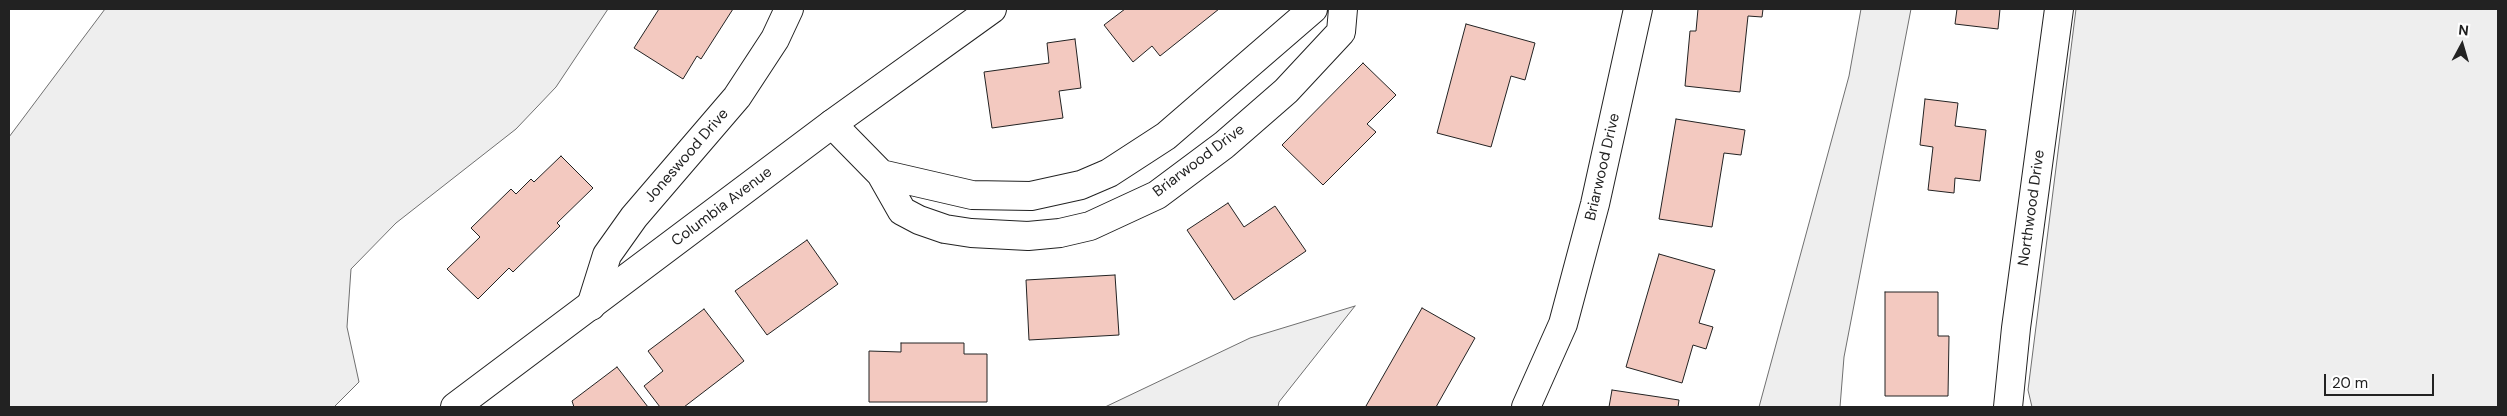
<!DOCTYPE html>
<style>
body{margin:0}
#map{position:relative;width:2507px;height:416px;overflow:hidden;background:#fff;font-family:"DM Sans",sans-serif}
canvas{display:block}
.frame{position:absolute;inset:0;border:10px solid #222;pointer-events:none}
.north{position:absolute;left:2437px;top:20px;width:50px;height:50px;-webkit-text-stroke:4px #fff;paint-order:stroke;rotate:6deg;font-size:14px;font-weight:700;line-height:20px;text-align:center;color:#222}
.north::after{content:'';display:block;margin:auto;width:18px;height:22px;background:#222;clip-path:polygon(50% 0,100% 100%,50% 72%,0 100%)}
.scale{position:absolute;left:2324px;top:374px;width:110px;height:22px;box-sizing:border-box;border:2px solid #222;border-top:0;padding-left:6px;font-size:15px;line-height:18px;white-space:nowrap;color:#222;-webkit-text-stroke:4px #fff;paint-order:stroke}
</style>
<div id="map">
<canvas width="2507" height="416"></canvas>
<div class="frame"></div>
<div class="north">N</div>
<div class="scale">20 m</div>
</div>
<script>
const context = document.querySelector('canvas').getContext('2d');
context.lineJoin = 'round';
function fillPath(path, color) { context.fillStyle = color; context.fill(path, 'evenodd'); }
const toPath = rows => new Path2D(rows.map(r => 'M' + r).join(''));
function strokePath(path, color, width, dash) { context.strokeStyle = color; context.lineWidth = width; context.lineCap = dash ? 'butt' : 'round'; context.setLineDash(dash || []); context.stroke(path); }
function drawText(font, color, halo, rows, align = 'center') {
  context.font = font + ' "DM Sans",sans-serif'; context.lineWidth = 4; context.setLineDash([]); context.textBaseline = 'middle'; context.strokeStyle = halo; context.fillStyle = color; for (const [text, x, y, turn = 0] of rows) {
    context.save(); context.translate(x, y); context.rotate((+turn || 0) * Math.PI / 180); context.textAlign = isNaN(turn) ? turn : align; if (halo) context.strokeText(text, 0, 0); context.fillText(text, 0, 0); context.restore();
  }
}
const green = toPath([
 [105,9,608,9,556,87,516,129,396,223,351,269,347,327,359,382,334,407,9,407,9,137,105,9],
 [1861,9,1911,9,1844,357,1840,407,1759,407,1849,76,1861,9],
 [2076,9,2498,9,2498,407,2032,407,2028,390,2076,9],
 [1355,306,1279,402,1278,407,1105,407,1250,338,1355,306]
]);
fillPath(green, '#eee');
strokePath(green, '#6f6f6f', 1);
const building = toPath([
 [659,9,733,9,701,59,697,56,683,79,634,48,659,9],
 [1125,9,1219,9,1160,56,1152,46,1133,62,1104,25,1125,9],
 [1698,9,1763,9,1762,17,1748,16,1740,92,1685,86,1690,31,1696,31,1698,9],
 [1957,9,2000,9,1998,29,1955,24,1957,9],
 [1466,24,1535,43,1525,80,1511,76,1491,147,1437,133,1466,24],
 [1075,39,1081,88,1059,91,1063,118,992,128,984,72,1049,63,1047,43,1075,39],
 [1363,63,1396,95,1367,124,1376,132,1323,185,1282,145,1363,63],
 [1925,99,1958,103,1955,126,1986,130,1980,181,1955,178,1954,193,1928,190,1933,147,1920,145,1925,99],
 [1676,119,1745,130,1741,155,1724,153,1712,227,1659,219,1676,119],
 [561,156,593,188,557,223,560,226,513,272,509,268,478,299,447,269,480,237,471,228,511,189,516,194,531,179,534,182,561,156],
 [1228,203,1244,227,1275,206,1306,251,1234,300,1187,230,1228,203],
 [807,240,838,284,767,335,735,291,807,240],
 [1659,254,1715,270,1699,323,1713,327,1706,349,1693,345,1682,383,1626,367,1659,254],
 [1115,275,1119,335,1029,340,1026,280,1115,275],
 [1885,292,1938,292,1938,336,1949,336,1948,396,1885,396,1885,292],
 [1422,308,1475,338,1436,407,1368,407,1366,406,1422,308],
 [704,309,744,361,684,407,660,407,644,386,663,371,648,351,704,309],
 [901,343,964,343,964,354,987,354,987,402,869,402,869,351,901,352,901,343],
 [617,367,648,407,574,407,572,401,617,367],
 [1612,390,1679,400,1678,407,1609,407,1612,390]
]);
fillPath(building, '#f3c9c0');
strokePath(building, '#222', 1);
const minor = toPath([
 [832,124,881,174,902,211,919,220,945,229,971,233,1028,236,1060,233,1090,226,1157,195,1224,145,1286,91,1341,32,1343,9],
 [881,174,972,195,1031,196,1081,185,1109,173,1166,136,1313,9],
 [591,306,607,255,634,217,737,97,775,39,789,9],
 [1526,407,1563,324,1595,204,1638,9],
 [2008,407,2016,328,2059,9]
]);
const tertiary = toPath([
 [455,407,832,124,992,9]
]);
strokePath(minor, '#222', 30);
strokePath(tertiary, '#222', 30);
strokePath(minor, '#fff', 28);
strokePath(tertiary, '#fff', 28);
drawText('15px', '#222', '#fff', [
 ["Joneswood Drive",687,156,-49],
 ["Briarwood Drive",1199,161,-37],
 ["Briarwood Drive",1603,167,-77],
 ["Columbia Avenue",722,207,-37],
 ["Northwood Drive",2032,208,-82]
]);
</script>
